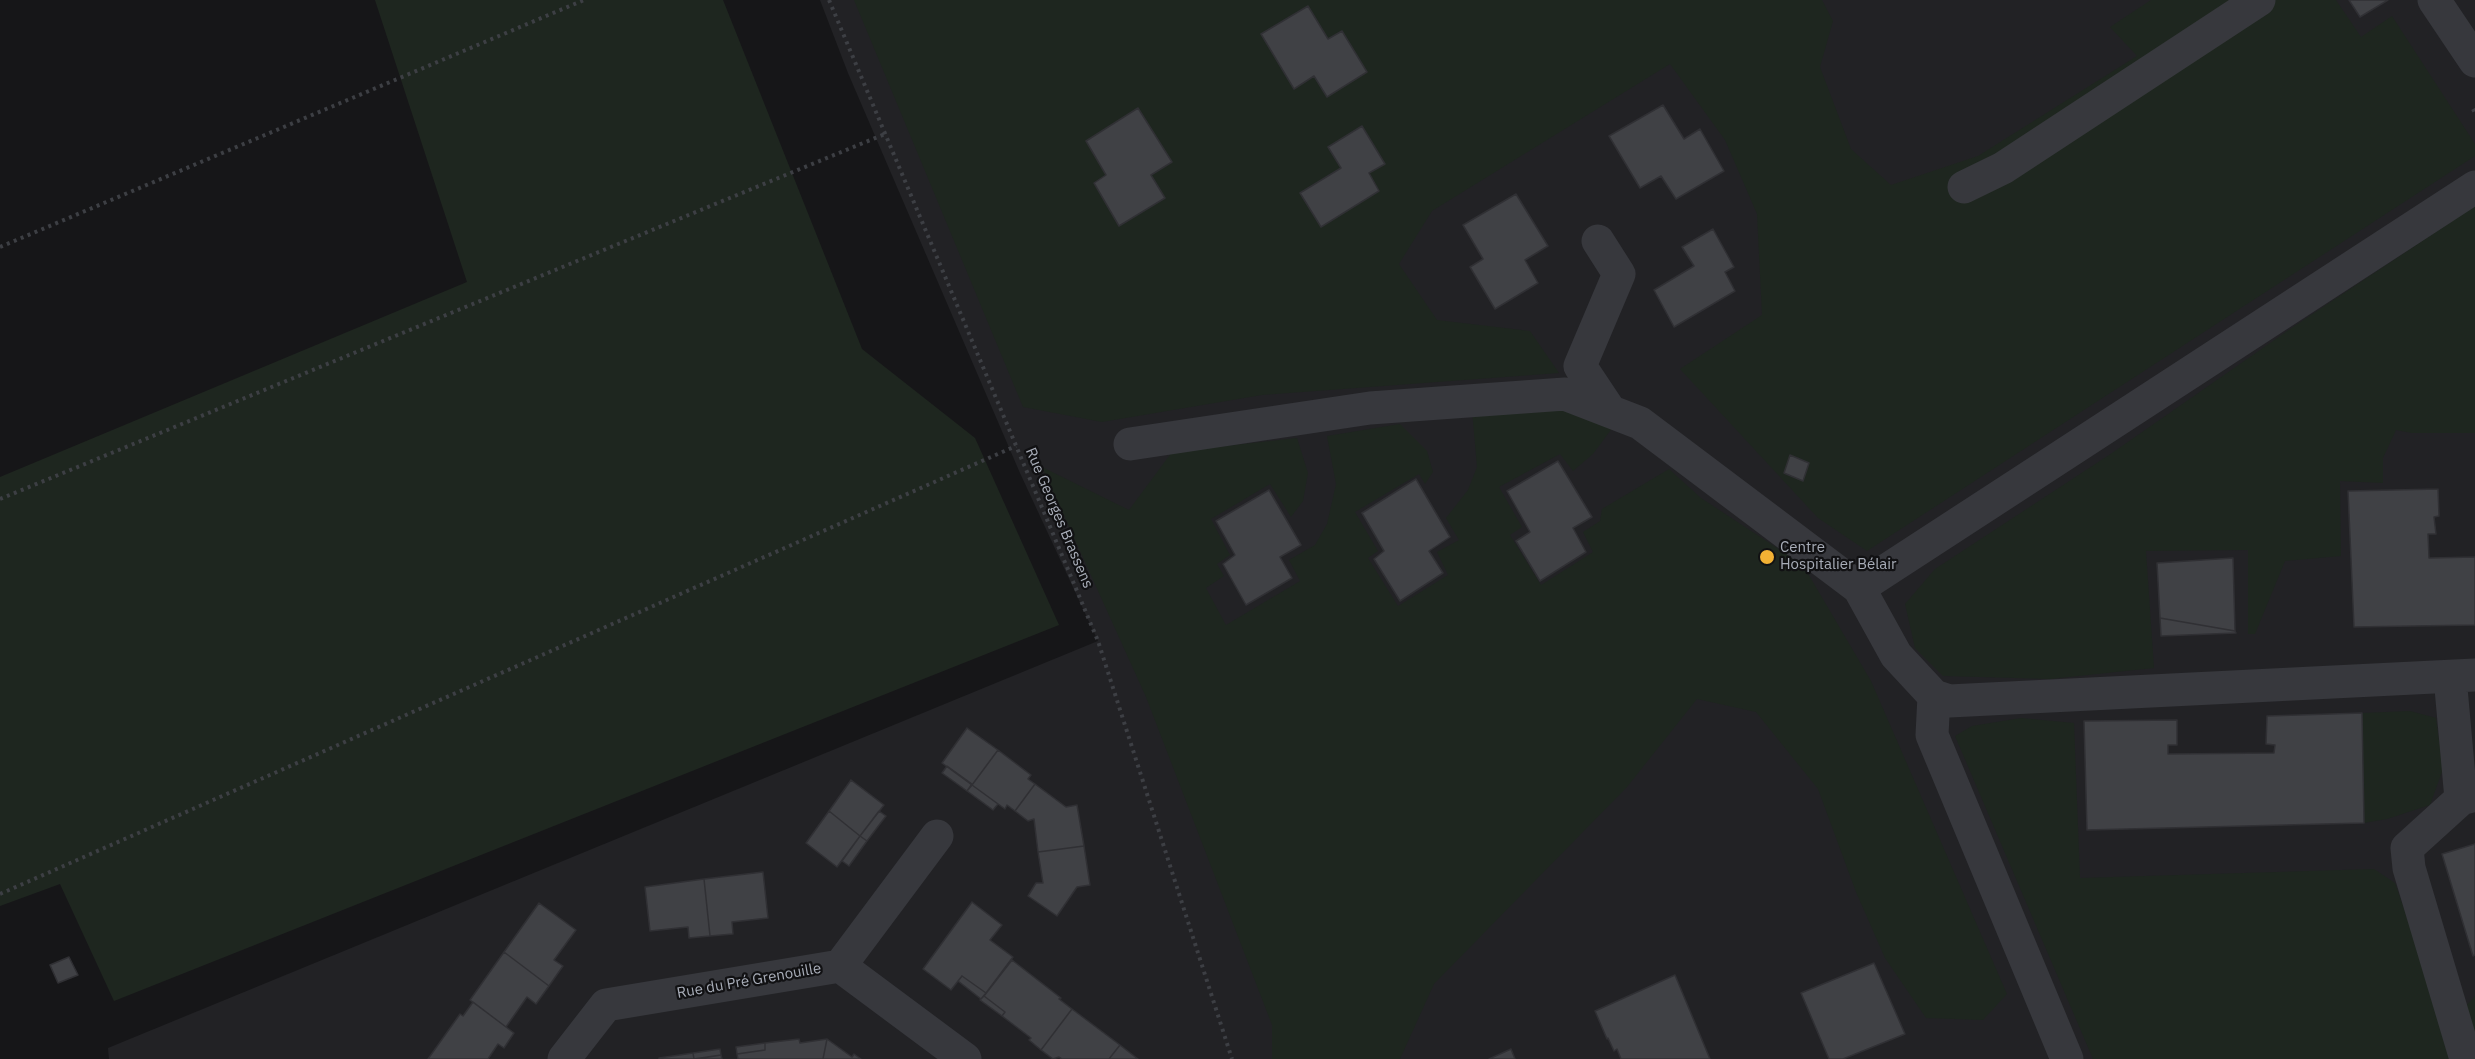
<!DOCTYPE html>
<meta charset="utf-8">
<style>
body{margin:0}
canvas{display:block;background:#161618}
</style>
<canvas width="2475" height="1059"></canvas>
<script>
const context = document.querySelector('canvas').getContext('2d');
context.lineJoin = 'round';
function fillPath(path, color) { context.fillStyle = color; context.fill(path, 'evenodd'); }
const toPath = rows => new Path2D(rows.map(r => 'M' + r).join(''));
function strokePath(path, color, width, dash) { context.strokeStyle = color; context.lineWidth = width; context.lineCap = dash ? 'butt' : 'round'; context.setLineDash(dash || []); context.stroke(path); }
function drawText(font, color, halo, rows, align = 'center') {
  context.font = font + ' "IBM Plex Sans",sans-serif'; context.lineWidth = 4.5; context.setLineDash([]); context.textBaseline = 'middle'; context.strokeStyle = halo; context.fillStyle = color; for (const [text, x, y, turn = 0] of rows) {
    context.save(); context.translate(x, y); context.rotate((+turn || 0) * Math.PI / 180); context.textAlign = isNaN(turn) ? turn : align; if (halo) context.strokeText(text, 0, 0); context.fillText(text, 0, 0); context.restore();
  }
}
fillPath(toPath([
 [820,0,2475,0,2475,1059,109,1059,108,1048,1098,641,1020,473,848,73]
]), '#222225');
fillPath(toPath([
 [375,0,723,0,862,349,975,438,1059,625,114,1001,60,884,0,906,0,477,467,282],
 [854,0,1822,0,1833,21,1820,67,1851,149,1891,185,1978,156,2137,56,2110,27,2151,0,2336,0,2361,37,2392,16,2475,144,2475,156,1867,551,1818,518,1680,369,1762,315,1757,214,1725,140,1670,64,1432,211,1399,264,1437,320,1530,331,1559,373,1262,395,1102,422,1023,407],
 [2475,206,2475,433,2412,433,2396,430,2383,458,2383,483,2340,481,2341,556,2285,561,2255,634,2248,634,2248,550,2146,551,2154,668,2050,679,1943,676,1915,648,1905,604,1935,569,2112,453,2293,327],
 [1557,403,1613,427,1593,454,1573,471,1560,454,1499,487,1522,527,1510,535,1541,585,1593,552,1583,532,1600,521,1602,509,1669,469,1701,498,1803,565,1871,681,2007,994,1983,1020,1926,1018,1885,958,1856,892,1818,789,1756,712,1697,699,1627,787,1434,984,1400,1059,1272,1059,1272,1025,1146,697,1042,467,1129,510,1172,452,1297,438,1308,473,1303,501,1291,517,1270,484,1211,519,1230,555,1217,564,1224,576,1206,588,1226,625,1300,581,1289,560,1315,545,1327,524,1336,484,1327,436,1400,424,1427,451,1433,472,1425,484,1419,474,1355,512,1378,551,1368,558,1398,606,1448,575,1437,552,1459,540,1446,518,1468,490,1477,467,1472,410],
 [2410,711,2436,718,2443,769,2430,805,2387,819,2364,823,2362,713],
 [2021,718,2074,723,2080,878,2374,869,2395,883,2457,1059,2093,1059,1955,736,1972,726],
 [2475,996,2475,1037,2466,1006]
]), '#1e261f');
const building = toPath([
 [2349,0,2388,0,2360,17,2349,0],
 [1308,6,1328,39,1342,31,1367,72,1327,97,1314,76,1294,89,1261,34,1308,6],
 [1663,105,1684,139,1700,129,1724,171,1676,199,1661,176,1640,188,1609,136,1663,105],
 [1138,108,1172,162,1151,175,1165,198,1119,226,1094,183,1106,175,1086,141,1138,108],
 [1362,126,1385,164,1369,173,1379,191,1321,227,1300,193,1341,168,1328,147,1362,126],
 [1516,194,1548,246,1525,260,1538,283,1495,309,1470,267,1483,259,1463,225,1516,194],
 [1713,229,1734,267,1725,272,1735,291,1674,327,1654,290,1694,266,1682,247,1713,229],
 [1790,455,1809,463,1803,481,1784,473,1790,455],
 [1558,461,1592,517,1573,528,1586,552,1540,581,1516,541,1530,532,1507,491,1558,461],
 [1416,479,1450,537,1429,551,1443,573,1400,601,1374,559,1384,551,1362,513,1416,479],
 [2438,489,2439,516,2434,517,2436,534,2428,534,2429,558,2475,557,2475,625,2354,627,2348,491,2438,489],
 [1269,490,1301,545,1280,557,1292,578,1246,605,1223,564,1235,555,1216,521,1269,490],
 [2233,558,2235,631,2160,618,2157,563,2233,558],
 [2160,618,2235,631,2236,633,2161,636,2160,618],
 [2362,713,2364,823,2087,830,2084,721,2177,720,2177,745,2168,745,2168,754,2274,753,2275,745,2266,744,2267,716,2362,713],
 [967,728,998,750,972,785,942,763,967,728],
 [998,750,1031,775,1028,779,1035,784,1015,811,1007,805,1005,809,972,785,998,750],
 [947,766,972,784,967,791,942,773,947,766],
 [851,780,884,805,860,836,829,811,851,780],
 [1035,784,1066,807,1077,805,1084,846,1038,852,1034,819,1028,821,1015,811,1035,784],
 [972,785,998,804,993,810,967,791,972,785],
 [829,811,860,836,837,867,806,843,829,811],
 [879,811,886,816,867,841,860,836,879,811],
 [860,836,867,841,849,866,842,861,860,836],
 [2475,844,2475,955,2473,956,2442,854,2475,844],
 [1084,846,1090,885,1077,887,1057,916,1028,896,1036,883,1043,883,1038,852,1084,846],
 [763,872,768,918,732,922,733,934,710,936,704,879,763,872],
 [704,879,710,936,689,938,688,927,650,931,645,887,704,879],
 [972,902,1002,925,990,940,1013,957,986,993,962,976,951,990,923,969,972,902],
 [539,903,576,930,554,960,563,966,549,986,504,952,539,903],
 [504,952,549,986,536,1004,527,997,506,1027,470,1000,504,952],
 [69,957,78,975,58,983,50,965,69,957],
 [1012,960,1061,998,1059,999,1072,1009,1041,1050,1029,1040,1031,1038,1002,1016,1005,1012,984,996,1012,960],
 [1874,963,1905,1034,1843,1059,1829,1059,1801,993,1874,963],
 [1675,975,1710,1059,1621,1059,1617,1049,1614,1051,1608,1038,1607,1039,1595,1011,1675,975],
 [962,976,986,993,981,999,958,981,962,976],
 [984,996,1005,1012,1002,1016,980,1000,984,996],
 [473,1002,514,1033,504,1048,498,1044,488,1059,428,1059,460,1014,463,1016,473,1002],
 [1072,1009,1120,1045,1109,1059,1062,1059,1059,1057,1053,1059,1041,1050,1072,1009],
 [799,1039,800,1043,827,1039,823,1059,738,1059,737,1054,765,1050,765,1043,799,1039],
 [827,1039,852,1057,854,1054,861,1059,823,1059,827,1039],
 [765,1043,765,1050,737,1054,736,1047,765,1043],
 [1120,1045,1138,1059,1109,1059,1120,1045],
 [720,1049,721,1055,694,1059,693,1053,720,1049],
 [1511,1049,1515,1059,1489,1059,1511,1049],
 [693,1053,694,1059,659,1059,659,1058,693,1053],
 [721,1055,722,1059,696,1059,721,1055]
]);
fillPath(building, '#404145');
strokePath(building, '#303034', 1.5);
strokePath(toPath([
 [829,0,1098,641,1232,1059],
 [2473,109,2475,113],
 [0,247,584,0],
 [0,499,885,134],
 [0,894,1016,446]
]), '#3d3f44', 4, [3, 4.5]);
strokePath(toPath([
 [2434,0,2475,61],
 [1964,187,2003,168,2259,0],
 [1598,241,1619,274,1580,366,1610,411],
 [1130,444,1370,408,1565,394,1640,423,1859,588,2475,187],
 [1859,588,1896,655,1934,696,1949,701,2475,675],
 [2450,677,2461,799,2475,795],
 [1934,696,1932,735,2067,1059],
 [2461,799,2407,848,2409,868,2466,1059],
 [840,966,937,836],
 [564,1059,606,1005,840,966,965,1059]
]), '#37383d', 33);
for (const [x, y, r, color] of [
 [1767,557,8,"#f2b134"]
]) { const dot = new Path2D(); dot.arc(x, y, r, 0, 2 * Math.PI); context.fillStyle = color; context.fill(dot); strokePath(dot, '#111113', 2); }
drawText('15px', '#a8adb8', '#111113', [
 ["Rue Georges Brassens",1059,518,67],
 ["Rue du Pré Grenouille",749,981,-10]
]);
drawText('15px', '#a8adb8', '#111113', [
 ["Centre",1780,548],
 ["Hospitalier Bélair",1780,565]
], 'left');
</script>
